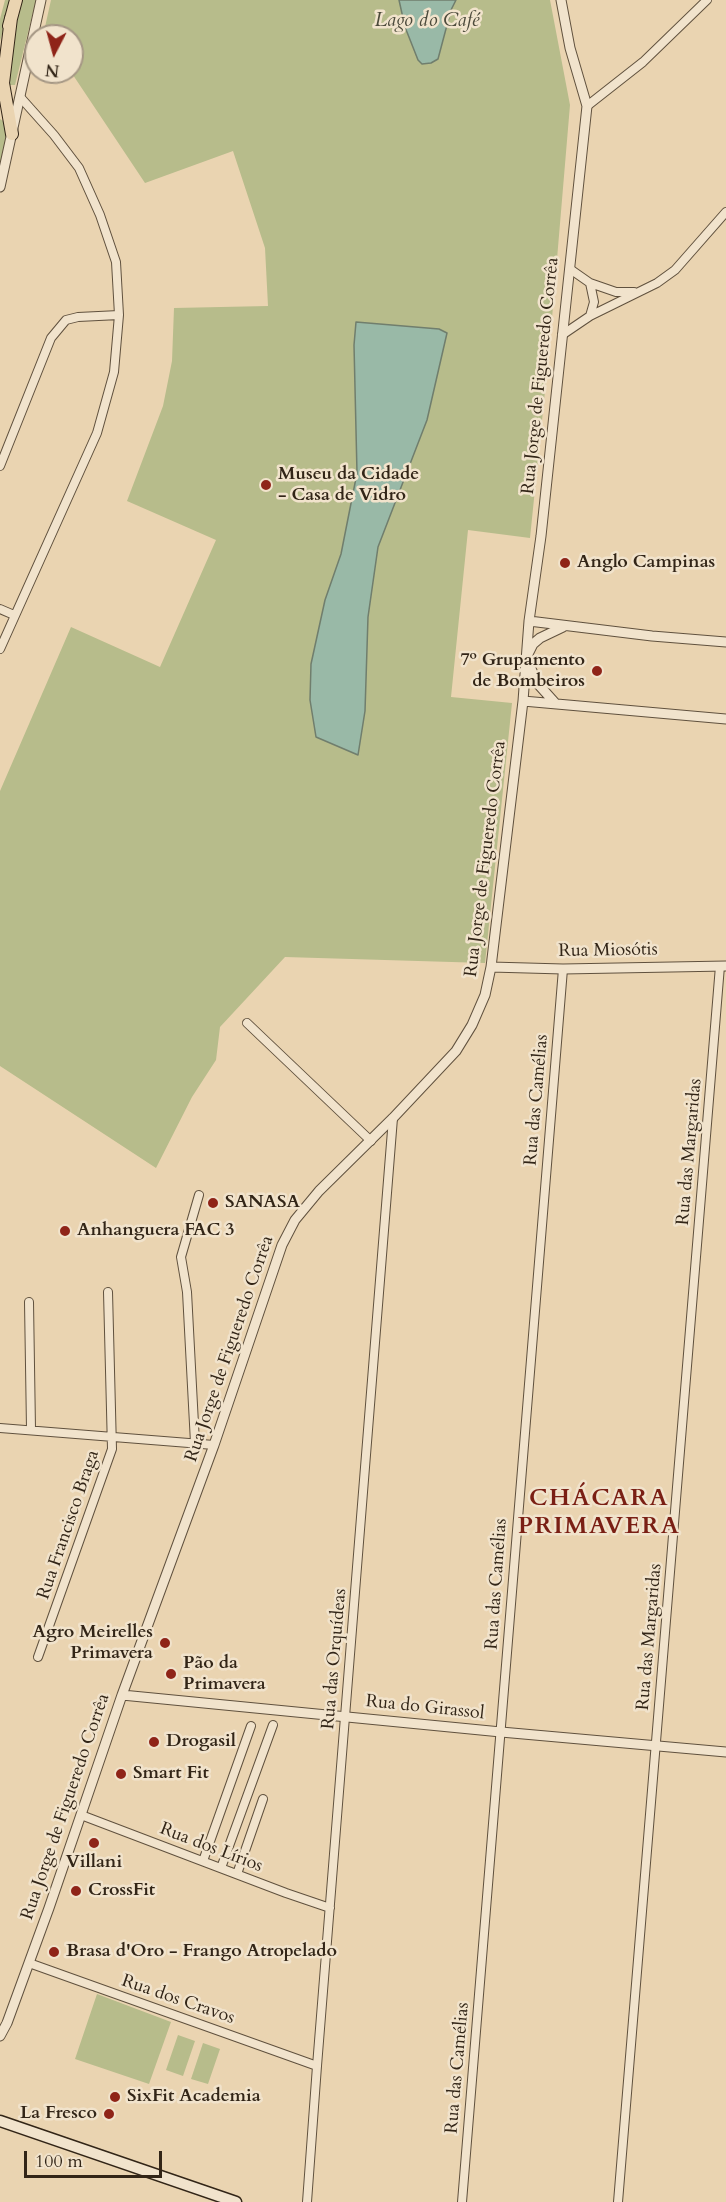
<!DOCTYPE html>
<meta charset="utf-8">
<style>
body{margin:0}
#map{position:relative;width:726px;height:2202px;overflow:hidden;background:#ead4b1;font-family:Cardo,serif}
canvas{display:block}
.north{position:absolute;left:24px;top:24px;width:60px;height:60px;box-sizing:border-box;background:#f1e3cc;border:2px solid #a59784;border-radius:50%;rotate:186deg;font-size:16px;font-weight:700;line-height:24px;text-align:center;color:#322517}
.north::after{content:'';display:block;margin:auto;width:21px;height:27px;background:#8f2418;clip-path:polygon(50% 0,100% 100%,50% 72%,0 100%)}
.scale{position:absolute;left:24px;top:2151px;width:138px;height:27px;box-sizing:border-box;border:3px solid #322517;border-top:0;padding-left:8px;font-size:18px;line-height:21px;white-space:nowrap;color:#322517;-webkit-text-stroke:4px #f1e3cc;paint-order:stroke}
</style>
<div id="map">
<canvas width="726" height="2202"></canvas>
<div class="north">N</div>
<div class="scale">100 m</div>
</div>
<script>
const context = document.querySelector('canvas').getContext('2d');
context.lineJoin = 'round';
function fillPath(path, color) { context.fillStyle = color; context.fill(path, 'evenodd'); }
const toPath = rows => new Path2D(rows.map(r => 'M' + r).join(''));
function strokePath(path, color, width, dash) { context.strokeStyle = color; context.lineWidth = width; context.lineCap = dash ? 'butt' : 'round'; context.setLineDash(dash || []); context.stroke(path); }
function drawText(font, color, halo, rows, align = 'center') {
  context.font = font + ' Cardo,serif'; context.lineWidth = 5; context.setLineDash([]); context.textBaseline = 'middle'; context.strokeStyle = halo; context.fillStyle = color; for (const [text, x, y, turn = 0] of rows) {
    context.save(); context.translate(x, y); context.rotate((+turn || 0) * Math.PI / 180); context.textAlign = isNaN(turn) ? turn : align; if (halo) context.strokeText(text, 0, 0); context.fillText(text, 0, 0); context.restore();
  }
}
fillPath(toPath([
 [5,0,12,0,0,41,0,19],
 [21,0,36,0,15,85,5,85,9,58],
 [51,0,550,0,570,105,550,342,530,538,468,530,451,697,512,703,485,963,285,957,220,1027,216,1060,192,1097,156,1168,0,1066,0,791,71,627,160,667,216,540,127,501,163,406,172,361,174,308,268,306,265,248,233,151,145,183,71,72,72,36,43,36],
 [0,119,3,121,8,135,0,171],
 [97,1994,171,2022,149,2084,75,2059],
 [178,2035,195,2041,183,2076,166,2070],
 [203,2043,220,2049,208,2084,191,2079]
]), '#b7bc8b');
const water = toPath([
 [399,0,456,0,451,10,438,59,431,63,422,64,418,60,405,27,399,0],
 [356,322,439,329,447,333,427,420,378,547,368,617,365,711,358,755,316,737,310,700,311,664,325,600,341,554,357,473,354,345,356,322]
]);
fillPath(water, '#99b9a7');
strokePath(water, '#707e6d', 1.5);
const minor = toPath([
 [587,106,643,62,707,0],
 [590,283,616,292,634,292],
 [590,316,657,283,675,270,726,212],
 [562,335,590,316,594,302,590,283,570,269],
 [0,466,51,338,66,320,78,317,119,315],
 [0,609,14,615],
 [0,649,97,433,114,372,119,315,116,262,100,215,79,168,54,135,21,98],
 [247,1023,371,1141],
 [29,1302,31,1429],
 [0,1428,214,1445],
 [195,1443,187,1292,181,1257,199,1195],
 [38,1657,112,1449,108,1292],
 [81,1815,286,1893,330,1908],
 [203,1861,251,1726],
 [221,1868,273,1725],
 [237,1874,263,1799],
 [29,1963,317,2066],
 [307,2202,317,2066,393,1118],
 [462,2202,563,969],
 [618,2202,720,966]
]);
const tertiary = toPath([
 [0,187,41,0],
 [529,621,652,636,726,642],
 [523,701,726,719],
 [556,704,538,684,526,658,533,644,540,638,563,627],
 [491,967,563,969,726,966],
 [122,1695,501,1732,726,1752],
 [0,2036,7,2023,49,1908,122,1695,214,1445,282,1245,295,1220,319,1191,393,1118,456,1051,472,1025,485,995,491,967,523,701,529,621,541,536,587,106,570,48,561,0]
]);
const secondary = toPath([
 [0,2121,236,2202]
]);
const trunk = toPath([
 [11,18,3,83,12,134],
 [9,26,16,0]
]);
strokePath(minor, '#60513e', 10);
strokePath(tertiary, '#60513e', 11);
strokePath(secondary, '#322517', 13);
strokePath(trunk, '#322517', 14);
strokePath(minor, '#f1e3cc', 8);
strokePath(tertiary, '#f1e3cc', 9);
strokePath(secondary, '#f1e3cc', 10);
strokePath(trunk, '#ead4b1', 12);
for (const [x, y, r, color] of [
 [266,485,6,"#8f2418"],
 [565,563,6,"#8f2418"],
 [597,671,6,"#8f2418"],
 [213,1203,6,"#8f2418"],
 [65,1231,6,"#8f2418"],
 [165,1643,6,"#8f2418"],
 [171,1674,6,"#8f2418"],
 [154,1742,6,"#8f2418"],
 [121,1774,6,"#8f2418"],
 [94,1843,6,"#8f2418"],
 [76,1891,6,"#8f2418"],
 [54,1952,6,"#8f2418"],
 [115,2097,6,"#8f2418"],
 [109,2114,6,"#8f2418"]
]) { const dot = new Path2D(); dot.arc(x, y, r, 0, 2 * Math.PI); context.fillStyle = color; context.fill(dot); strokePath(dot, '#f1e3cc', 2); }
drawText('18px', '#322517', '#f1e3cc', [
 ["Rua Jorge de Figueredo Corrêa",541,376,-84],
 ["Rua Jorge de Figueredo Corrêa",486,859,-83],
 ["Rua Miosótis",608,951,-1],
 ["Rua das Camélias",537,1100,-85],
 ["Rua das Margaridas",690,1152,-85],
 ["Rua Jorge de Figueredo Corrêa",230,1349,-71],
 ["Rua Francisco Braga",69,1525,-71],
 ["Rua das Camélias",497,1584,-86],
 ["Rua das Margaridas",650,1637,-85],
 ["Rua das Orquídeas",335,1659,-85],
 ["Rua do Girassol",425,1708,6],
 ["Rua Jorge de Figueredo Corrêa",66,1807,-71],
 ["Rua dos Lírios",211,1848,21],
 ["Rua dos Cravos",178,2000,19],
 ["Rua das Camélias",458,2068,-85]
]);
drawText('bold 18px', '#322517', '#f1e3cc', [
 ["Museu da Cidade",278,475],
 ["- Casa de Vidro",278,496],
 ["Anglo Campinas",577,563],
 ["7º Grupamento",585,661,"right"],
 ["de Bombeiros",585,682,"right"],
 ["SANASA",225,1203],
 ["Anhanguera FAC 3",77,1231],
 ["Agro Meirelles",153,1633,"right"],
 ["Primavera",153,1654,"right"],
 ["Pão da",183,1664],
 ["Primavera",183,1685],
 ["Drogasil",166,1742],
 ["Smart Fit",133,1774],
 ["Villani",94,1863,"center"],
 ["CrossFit",88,1891],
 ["Brasa d'Oro - Frango Atropelado",66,1952],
 ["SixFit Academia",127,2097],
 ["La Fresco",97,2114,"right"]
], 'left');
drawText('italic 20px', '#4c4a3b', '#f1e3cc', [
 ["Lago do Café",427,21]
]);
context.letterSpacing = '1.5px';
drawText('bold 24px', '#7a1f14', '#f1e3cc', [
 ["CHÁCARA",599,1499],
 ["PRIMAVERA",599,1527]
]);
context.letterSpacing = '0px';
</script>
